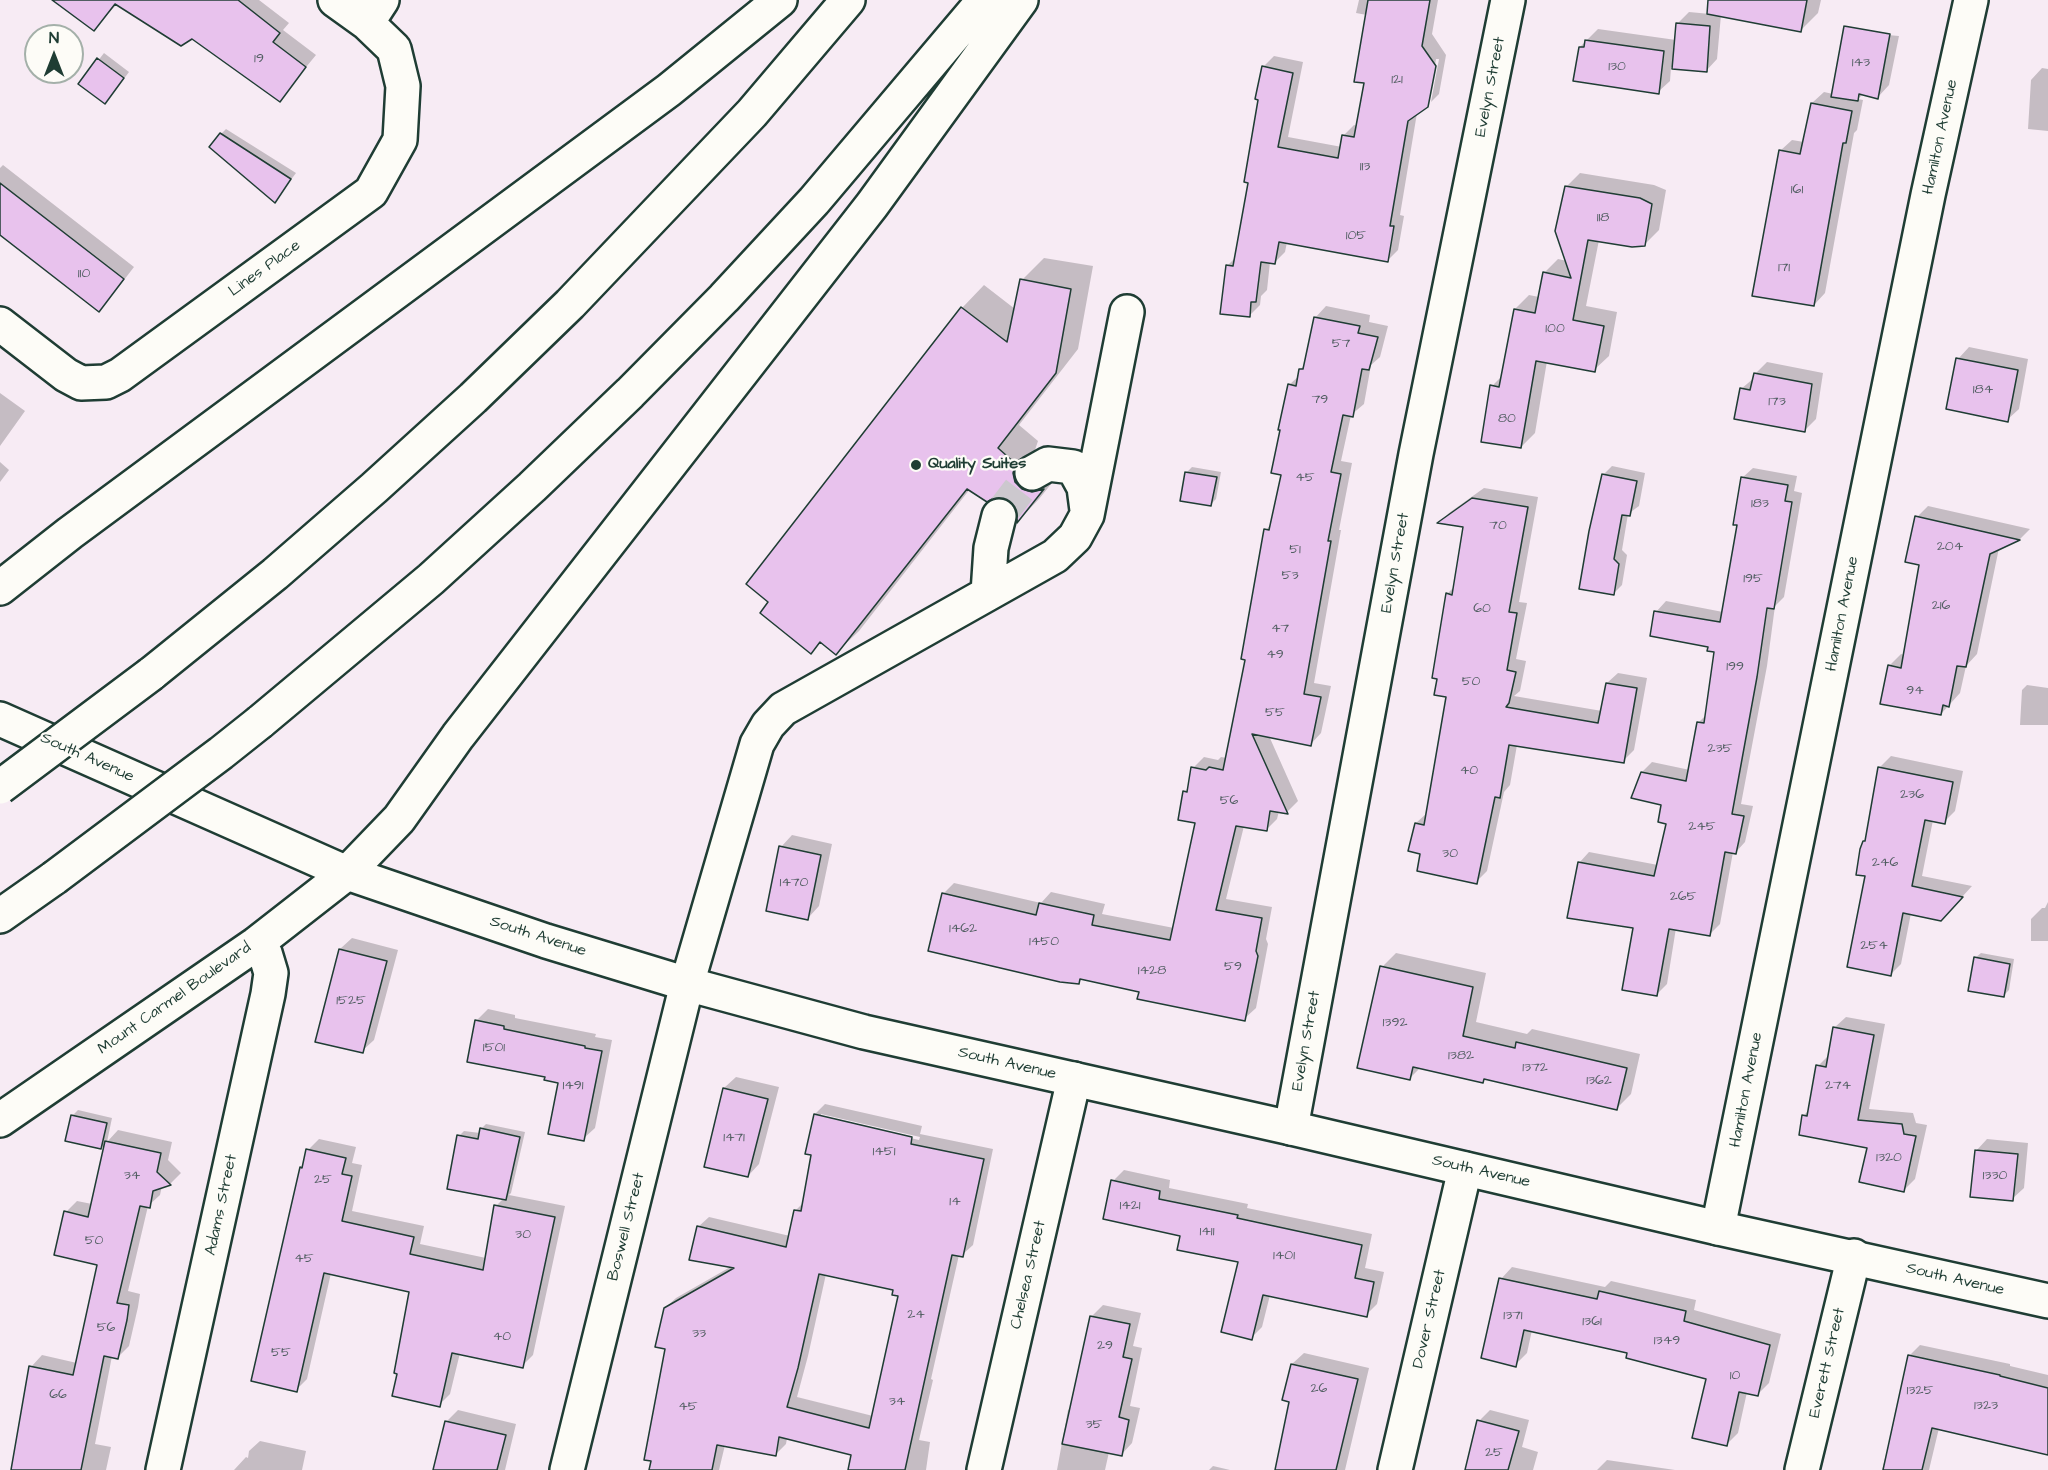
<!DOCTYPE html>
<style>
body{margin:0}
#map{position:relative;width:2048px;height:1470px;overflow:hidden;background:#f7ebf4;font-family:"Architects Daughter",sans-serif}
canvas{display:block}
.north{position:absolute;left:24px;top:24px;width:60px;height:60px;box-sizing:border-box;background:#fdfcf7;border:2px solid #a4b0a9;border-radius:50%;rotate:0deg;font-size:16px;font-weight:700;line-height:24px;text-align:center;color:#1f3d34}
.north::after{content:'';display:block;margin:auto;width:21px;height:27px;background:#1f3d34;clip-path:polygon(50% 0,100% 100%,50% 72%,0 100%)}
</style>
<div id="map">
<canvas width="2048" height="1470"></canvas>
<div class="north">N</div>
</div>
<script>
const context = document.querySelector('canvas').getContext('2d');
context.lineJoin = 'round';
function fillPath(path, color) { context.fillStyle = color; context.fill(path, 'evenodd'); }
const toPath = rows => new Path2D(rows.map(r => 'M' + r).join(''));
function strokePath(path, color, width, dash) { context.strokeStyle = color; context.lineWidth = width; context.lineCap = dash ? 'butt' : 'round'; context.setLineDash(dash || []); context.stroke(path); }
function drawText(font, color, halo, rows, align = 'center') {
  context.font = font + ' "Architects Daughter",sans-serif'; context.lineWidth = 4.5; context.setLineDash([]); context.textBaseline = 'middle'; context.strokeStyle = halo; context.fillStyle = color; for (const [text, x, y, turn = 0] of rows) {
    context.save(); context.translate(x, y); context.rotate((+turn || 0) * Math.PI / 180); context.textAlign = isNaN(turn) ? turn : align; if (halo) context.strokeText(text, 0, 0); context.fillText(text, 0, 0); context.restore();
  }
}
fillPath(toPath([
 [55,0,259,0,289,23,283,30,316,55,279,100,192,37,117,4,94,29],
 [1359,0,1438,0,1432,34,1446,55,1439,94,1431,102,1439,59,1436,59,1429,104,1417,113,1400,215,1404,216,1398,250,1388,260,1287,242,1285,252,1274,263,1270,262,1267,290,1261,296,1260,305,1249,316,1227,266,1237,256,1249,182,1263,67,1274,56,1303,62,1288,137,1342,147,1343,136,1354,125,1357,126,1365,82,1367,15,1356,13],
 [1740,0,1821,0,1818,13,1801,30],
 [1689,12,1721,15,1717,59,1706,71,1671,67,1670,81,1658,92,1580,47,1598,29,1676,40,1677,24],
 [1854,32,1899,36,1889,85,1878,97,1863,94,1858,99,1863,100,1857,130,1854,133,1825,293,1814,305,1780,151,1792,140,1804,142,1812,103,1824,92,1833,94],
 [104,53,129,72,110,97,80,84],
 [2042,68,2048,69,2048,131,2028,129,2031,80],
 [226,129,296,173,275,201,221,134],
 [3,165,134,267,110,298,99,310,0,233,0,168],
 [1580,173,1654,185,1666,190,1659,230,1645,244,1599,240,1586,306,1617,312,1609,356,1594,370,1547,361,1535,433,1521,447,1492,386,1503,375,1515,309,1529,295,1539,297,1544,273,1558,259,1567,261,1566,187],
 [1044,258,1093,266,1078,349,1019,425,1038,441,1035,450,1038,459,1064,468,1039,499,1019,520,1019,511,1013,501,1003,496,970,489,859,631,836,653,822,641,811,652,962,308,984,285,1015,309,1022,280],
 [1326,306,1370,315,1369,322,1388,326,1380,357,1371,365,1364,404,1351,415,1341,461,1352,463,1339,530,1341,530,1314,683,1331,686,1321,733,1310,745,1269,736,1298,801,1287,812,1279,811,1277,819,1266,830,1244,826,1226,899,1272,907,1266,939,1268,944,1256,1008,1244,1019,1083,978,1079,982,943,894,954,883,1041,903,1051,892,1105,904,1102,914,1174,928,1197,822,1184,792,1189,787,1193,768,1204,757,1218,760,1221,757,1227,758,1247,659,1266,530,1272,523,1283,474,1289,385,1300,375,1301,369,1305,365,1315,318],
 [1969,347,2028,359,2019,409,2007,420,1958,359],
 [1767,362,1823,373,1816,419,1804,431,1741,389,1754,378,1755,374],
 [0,393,25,411,0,446],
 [0,462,9,470,0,482],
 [1612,466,1645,473,1639,506,1628,514,1622,550,1627,555,1622,585,1613,594,1603,475],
 [1192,467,1221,472,1216,499,1211,504,1186,473],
 [1753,468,1797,476,1794,491,1802,493,1784,597,1775,606,1767,666,1741,804,1753,806,1745,842,1735,853,1733,852,1720,924,1710,934,1676,928,1667,984,1657,994,1635,927,1579,863,1589,852,1658,865,1667,823,1663,803,1642,772,1652,762,1690,770,1699,722,1706,715,1716,651,1656,612,1666,601,1723,612,1739,524,1742,478],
 [1484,488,1538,497,1519,602,1527,603,1516,659,1526,661,1520,691,1514,696,1602,711,1607,683,1618,673,1647,678,1634,750,1623,761,1517,745,1510,785,1504,792,1487,871,1476,882,1422,853,1416,823,1427,813,1448,696,1447,594,1455,586,1465,526,1440,522,1449,513],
 [1928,506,2030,529,2020,539,1999,548,1977,654,1966,666,1960,693,1941,714,1889,666,1901,654,1905,655,1921,564,1917,517],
 [2027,685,2048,688,2048,725,2020,725,2022,690],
 [1891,756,1963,771,1955,811,1944,822,1933,820,1922,876,1972,886,1952,908,1911,913,1901,964,1890,975,1867,875,1864,842,1867,838,1880,767],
 [792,835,832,844,819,906,808,918,781,847],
 [2048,902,2048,941,2031,941,2031,919,2042,908,2045,908],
 [352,938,398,950,374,1040,362,1051,340,949],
 [1396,953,1486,973,1476,1022,1527,1034,1532,1029,1640,1054,1631,1094,1617,1108,1486,1078,1483,1081,1421,1067,1410,1078,1382,967],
 [1981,953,2014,959,2009,990,2004,995,1975,958],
 [488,1009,515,1015,515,1018,596,1034,595,1037,612,1040,595,1128,583,1139,560,1082,476,1021],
 [1846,1017,1885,1024,1869,1109,1913,1113,1916,1123,1927,1125,1915,1179,1904,1190,1869,1147,1803,1116,1809,1110,1818,1066,1830,1054,1834,1028],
 [736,1077,779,1087,759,1164,748,1176,724,1088],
 [825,1104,922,1126,920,1134,993,1149,973,1245,962,1255,959,1255,931,1379,933,1380,919,1440,930,1442,926,1470,850,1470,852,1454,787,1438,786,1444,775,1455,725,1445,719,1470,650,1470,667,1348,665,1308,676,1298,732,1266,698,1227,709,1217,790,1236,795,1211,804,1202,812,1154,815,1114],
 [821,1114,920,1137,919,1140,821,1117],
 [826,1274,895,1288,899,1295,873,1416,797,1397,808,1356],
 [78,1110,112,1118,107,1142,118,1130,172,1142,168,1160,181,1173,170,1184,162,1186,160,1195,148,1206,128,1291,140,1294,138,1307,129,1346,118,1357,112,1356,95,1444,111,1447,106,1470,12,1470,21,1428,18,1427,31,1367,42,1355,77,1363,99,1264,66,1212,77,1201,92,1204,106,1143,101,1148,72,1116],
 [486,1124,525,1132,511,1193,509,1195,565,1206,533,1355,522,1366,460,1353,450,1394,439,1405,411,1290,331,1273,307,1379,296,1390,253,1380,301,1168,305,1164,308,1150,319,1139,356,1147,352,1163,362,1165,352,1211,424,1226,420,1244,486,1258,496,1206,504,1198,459,1136,464,1131,480,1133,481,1129],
 [1987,1139,2028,1143,2024,1188,2012,1199,1976,1151],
 [1124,1170,1170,1180,1169,1188,1248,1204,1247,1208,1372,1234,1365,1268,1384,1272,1377,1304,1366,1315,1270,1295,1262,1327,1251,1338,1240,1260,1182,1235,1113,1181],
 [1512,1267,1605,1287,1611,1281,1696,1300,1694,1310,1781,1334,1769,1383,1758,1394,1747,1392,1738,1433,1726,1445,1708,1378,1629,1352,1532,1330,1527,1353,1515,1365,1501,1279],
 [1103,1305,1141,1313,1133,1346,1142,1348,1130,1406,1140,1408,1132,1443,1121,1455,1109,1452,1105,1470,1057,1470,1068,1410,1071,1408,1092,1316],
 [1920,1345,2010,1364,2010,1366,2048,1375,2048,1453,1939,1428,1929,1470,1882,1470,1886,1455,1888,1453,1909,1356],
 [1304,1353,1369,1368,1345,1470,1276,1470,1291,1401,1292,1364],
 [458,1410,516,1424,505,1470,435,1470,446,1422],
 [1490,1410,1529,1420,1522,1447,1538,1452,1533,1470,1466,1470,1479,1421],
 [260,1441,306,1451,302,1470,234,1470,246,1457,248,1458,249,1451],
 [1607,1460,1675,1470,1597,1470],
 [1213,1466,1230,1470,1209,1470]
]), '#0003');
const building = toPath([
 [52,0,238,0,280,33,273,42,306,67,280,102,192,39,181,46,115,4,94,31,52,0],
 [1368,0,1430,0,1422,46,1436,66,1428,107,1408,121,1390,226,1394,226,1388,262,1279,242,1275,264,1261,262,1256,302,1251,302,1250,317,1220,314,1226,265,1233,266,1248,183,1244,182,1258,100,1255,99,1262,66,1293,73,1278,147,1338,158,1342,135,1354,137,1364,83,1354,82,1368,0],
 [1708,0,1807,0,1801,32,1707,14,1708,0],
 [1676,23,1710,26,1707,72,1672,69,1676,23],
 [1844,26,1890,34,1878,99,1859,94,1858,101,1831,97,1844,26],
 [1585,40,1664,51,1659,94,1573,81,1579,47,1584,47,1585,40],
 [97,58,124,78,105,104,78,84,97,58],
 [1811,103,1852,111,1846,143,1843,143,1814,306,1752,296,1779,150,1800,154,1811,103],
 [220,133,291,179,275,203,209,147,220,133],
 [0,183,124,279,99,312,0,235,0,183],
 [1565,186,1640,198,1652,204,1645,246,1632,247,1588,240,1573,320,1604,326,1595,372,1536,361,1521,448,1481,442,1490,385,1499,387,1514,309,1535,313,1543,272,1571,278,1555,231,1565,186],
 [1020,279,1071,289,1056,373,998,448,1016,464,1013,473,1015,482,1022,489,1032,492,1044,489,1017,523,1017,511,1012,502,1003,498,994,498,987,502,967,489,836,655,820,642,811,654,760,613,768,602,746,584,961,307,1007,342,1020,279],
 [1314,317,1360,326,1358,333,1378,337,1369,370,1362,369,1353,417,1343,415,1331,472,1341,474,1328,541,1331,541,1304,694,1321,697,1311,746,1252,734,1288,814,1270,811,1267,831,1236,826,1216,910,1262,918,1256,951,1258,956,1245,1021,1137,999,1139,992,1080,979,1079,984,1060,982,928,951,942,893,1036,915,1039,903,1094,915,1092,925,1170,940,1195,823,1178,820,1183,791,1187,792,1191,767,1206,770,1209,767,1223,770,1245,660,1241,659,1264,529,1269,530,1281,475,1271,473,1280,430,1278,430,1288,384,1296,386,1299,369,1303,369,1314,317],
 [1956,358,2018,370,2008,422,1946,409,1956,358],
 [1754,373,1812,384,1805,432,1734,419,1740,388,1750,390,1754,373],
 [1185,472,1217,477,1211,506,1180,501,1185,472],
 [1602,474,1637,481,1630,516,1622,515,1614,559,1619,564,1614,595,1579,589,1589,531,1602,474],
 [1741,477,1788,485,1785,501,1792,502,1774,609,1767,608,1757,677,1732,814,1744,816,1736,854,1725,852,1710,936,1669,929,1657,996,1622,990,1633,928,1567,918,1578,862,1654,876,1666,824,1658,822,1661,805,1631,798,1641,772,1686,781,1697,722,1704,723,1714,652,1707,651,1708,647,1650,636,1654,611,1720,622,1737,525,1733,525,1741,477],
 [1472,498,1528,507,1509,612,1517,613,1507,670,1516,672,1509,703,1506,707,1598,723,1606,683,1637,688,1624,763,1509,745,1500,798,1495,797,1477,884,1417,871,1420,854,1408,851,1415,823,1424,825,1446,697,1434,695,1437,679,1432,678,1446,593,1452,595,1463,527,1437,523,1472,498],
 [1915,516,2020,540,1990,554,1966,667,1957,666,1949,707,1943,705,1941,715,1880,704,1888,665,1901,668,1919,565,1905,562,1915,516],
 [1878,767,1953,782,1945,824,1925,820,1912,886,1963,897,1941,921,1903,913,1891,976,1847,967,1865,876,1856,875,1860,849,1863,841,1865,841,1878,767],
 [779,846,821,855,808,920,766,911,779,846],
 [339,949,387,961,363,1053,315,1042,339,949],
 [1974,957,2010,964,2004,997,1968,991,1974,957],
 [1380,966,1473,987,1463,1036,1515,1048,1516,1042,1627,1068,1617,1110,1484,1079,1483,1083,1413,1067,1410,1080,1357,1068,1380,966],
 [475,1020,504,1026,504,1029,585,1046,585,1048,602,1051,584,1141,548,1134,558,1083,544,1080,545,1077,467,1062,475,1020],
 [1833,1027,1874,1035,1858,1120,1902,1124,1904,1134,1916,1136,1904,1192,1859,1182,1867,1148,1799,1135,1802,1115,1807,1116,1816,1065,1826,1067,1833,1027],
 [723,1088,768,1099,748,1177,704,1167,723,1088],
 [814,1114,912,1137,911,1144,984,1159,963,1257,952,1255,905,1470,848,1470,851,1455,779,1437,776,1456,717,1445,712,1470,649,1470,651,1461,644,1460,665,1349,655,1347,664,1308,734,1268,689,1260,697,1226,786,1247,794,1210,801,1211,811,1155,805,1154,814,1114],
 [819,1274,893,1290,892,1295,898,1296,869,1428,787,1407,798,1368,819,1274],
 [71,1115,107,1123,101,1149,65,1141,71,1115],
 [480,1128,520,1137,506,1200,447,1189,457,1135,478,1139,480,1128],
 [105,1141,161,1153,157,1172,171,1185,153,1191,150,1208,140,1206,117,1303,129,1305,127,1320,118,1359,104,1356,81,1470,11,1470,29,1366,73,1375,97,1265,54,1255,64,1211,88,1217,105,1141],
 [306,1149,346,1158,342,1174,352,1176,342,1221,414,1237,410,1254,483,1270,494,1205,555,1217,523,1368,452,1353,440,1407,392,1396,397,1374,394,1373,409,1292,324,1273,297,1392,251,1381,300,1167,302,1168,306,1149],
 [1975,1150,2018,1154,2013,1201,1970,1197,1975,1150],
 [1111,1180,1160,1191,1159,1199,1238,1215,1237,1218,1362,1245,1355,1278,1374,1282,1367,1317,1263,1295,1252,1340,1221,1332,1238,1262,1177,1250,1180,1236,1103,1219,1111,1180],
 [1499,1278,1597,1299,1599,1291,1686,1311,1684,1321,1770,1345,1758,1396,1739,1392,1727,1446,1692,1438,1706,1379,1626,1358,1627,1353,1524,1330,1516,1367,1481,1358,1499,1278],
 [1090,1316,1130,1324,1123,1357,1132,1359,1119,1417,1129,1420,1122,1456,1062,1444,1090,1316],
 [1908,1355,2000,1375,2000,1376,2048,1388,2048,1455,1932,1428,1922,1470,1883,1470,1908,1355],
 [1291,1364,1358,1379,1336,1470,1275,1470,1289,1402,1282,1400,1291,1364],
 [1477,1420,1519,1431,1508,1470,1465,1470,1477,1420],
 [445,1421,506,1435,497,1470,433,1470,445,1421]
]);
fillPath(building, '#e8c2ed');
strokePath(building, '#1f3d34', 1.5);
strokePath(toPath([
 [999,516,1032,473]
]), '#ccc8ce', 33, [33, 16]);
const minor = toPath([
 [367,23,382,0],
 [0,324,66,375,81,383,106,382,120,375,371,192,400,140,403,86,394,49,367,23,335,0],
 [1032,473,1048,464,1073,467,1084,487,1087,510],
 [988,593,991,548,999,516],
 [0,1120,256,944,347,873],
 [1291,1128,1416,454,1508,0],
 [1718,1228,1928,195,1971,0],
 [163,1470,268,994,271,973,265,953,256,944],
 [567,1470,687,984,757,744,768,725,783,709,1055,556,1075,537,1087,515,1127,312],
 [984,1470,1074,1079],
 [1395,1470,1465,1169],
 [1802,1470,1854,1256]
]);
const major = toPath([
 [0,719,347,873,546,941,687,984,864,1032,1291,1128,1718,1228,2048,1301]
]);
const highway = toPath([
 [0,588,70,533,669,90,780,0],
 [151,674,275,574,374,488,473,398,570,304,752,113,848,0],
 [260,722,431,579,532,487,630,393,724,298,814,201,984,0],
 [347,873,399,819,458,736,872,205,1021,0],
 [0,916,54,878]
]);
strokePath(minor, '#1f3d34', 38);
strokePath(major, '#1f3d34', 38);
strokePath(highway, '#1f3d34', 38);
strokePath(minor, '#fdfcf7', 33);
strokePath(major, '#fdfcf7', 33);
strokePath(highway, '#fdfcf7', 33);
const highwayBridge = toPath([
 [0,787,151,674],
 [54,878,221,753,260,722]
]);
strokePath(highwayBridge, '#1f3d34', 38, []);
strokePath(highwayBridge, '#fdfcf7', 33);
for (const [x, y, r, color] of [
 [916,465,6,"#1f3d34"]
]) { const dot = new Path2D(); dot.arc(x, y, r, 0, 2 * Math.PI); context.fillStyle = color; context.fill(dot); strokePath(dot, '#fdfcf7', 2); }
drawText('14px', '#515e62', null, [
 ["19",259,59],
 ["143",1861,63],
 ["130",1617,67],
 ["121",1397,80],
 ["113",1365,167],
 ["161",1797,190],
 ["118",1603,218],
 ["105",1356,236],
 ["171",1784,268],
 ["110",84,274],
 ["100",1555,329],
 ["57",1341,344],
 ["184",1983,390],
 ["79",1320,400],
 ["173",1777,402],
 ["80",1507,419],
 ["45",1305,478],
 ["183",1760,504],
 ["70",1498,526],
 ["204",1950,547],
 ["51",1295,550],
 ["53",1290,576],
 ["195",1753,579],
 ["216",1941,606],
 ["60",1482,609],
 ["47",1280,629],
 ["49",1275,655],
 ["199",1735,667],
 ["50",1471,682],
 ["94",1915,691],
 ["55",1275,713],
 ["235",1720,749],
 ["40",1469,771],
 ["236",1912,795],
 ["56",1229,801],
 ["245",1702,827],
 ["30",1450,854],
 ["246",1885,863],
 ["1470",794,883],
 ["265",1683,897],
 ["1462",963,929],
 ["1450",1044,942],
 ["254",1874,946],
 ["59",1233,967],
 ["1428",1152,971],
 ["1525",351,1001],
 ["1392",1395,1023],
 ["1501",494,1048],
 ["1382",1461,1056],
 ["1372",1535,1068],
 ["1362",1599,1081],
 ["1491",573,1086],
 ["274",1838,1086],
 ["1471",734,1138],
 ["1451",884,1152],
 ["1320",1889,1158],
 ["34",132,1176],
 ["1330",1995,1176],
 ["25",323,1180],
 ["14",955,1202],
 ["1421",1130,1206],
 ["1411",1207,1232],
 ["30",523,1235],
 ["50",94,1241],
 ["1401",1284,1256],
 ["45",304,1259],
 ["24",916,1315],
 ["1371",1513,1316],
 ["1361",1592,1322],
 ["56",106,1328],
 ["33",699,1334],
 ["40",502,1337],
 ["1349",1667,1341],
 ["29",1105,1346],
 ["55",281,1353],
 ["10",1735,1376],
 ["26",1319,1389],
 ["1325",1920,1391],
 ["66",58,1395],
 ["34",897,1402],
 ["1323",1986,1406],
 ["45",688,1407],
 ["35",1094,1425],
 ["25",1494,1453]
]);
drawText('16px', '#1f3d34', '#fdfcf7', [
 ["Evelyn Street",1491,87,-79],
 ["Hamilton Avenue",1941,137,-78],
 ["Lines Place",265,269,-36],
 ["Evelyn Street",1396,563,-80],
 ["Hamilton Avenue",1843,614,-79],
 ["South Avenue",87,758,24],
 ["South Avenue",538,937,18],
 ["Mount Carmel Boulevard",175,999,-35],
 ["Evelyn Street",1307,1041,-80],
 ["South Avenue",1007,1064,13],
 ["Hamilton Avenue",1747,1090,-79],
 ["South Avenue",1481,1172,13],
 ["Adams Street",222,1205,-78],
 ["Boswell Street",627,1227,-76],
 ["Chelsea Street",1029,1275,-77],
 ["South Avenue",1955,1280,13],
 ["Dover Street",1430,1319,-77],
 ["Everett Street",1828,1363,-77]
]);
drawText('bold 16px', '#1f3d34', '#fdfcf7', [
 ["Quality Suites",928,465]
], 'left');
</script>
